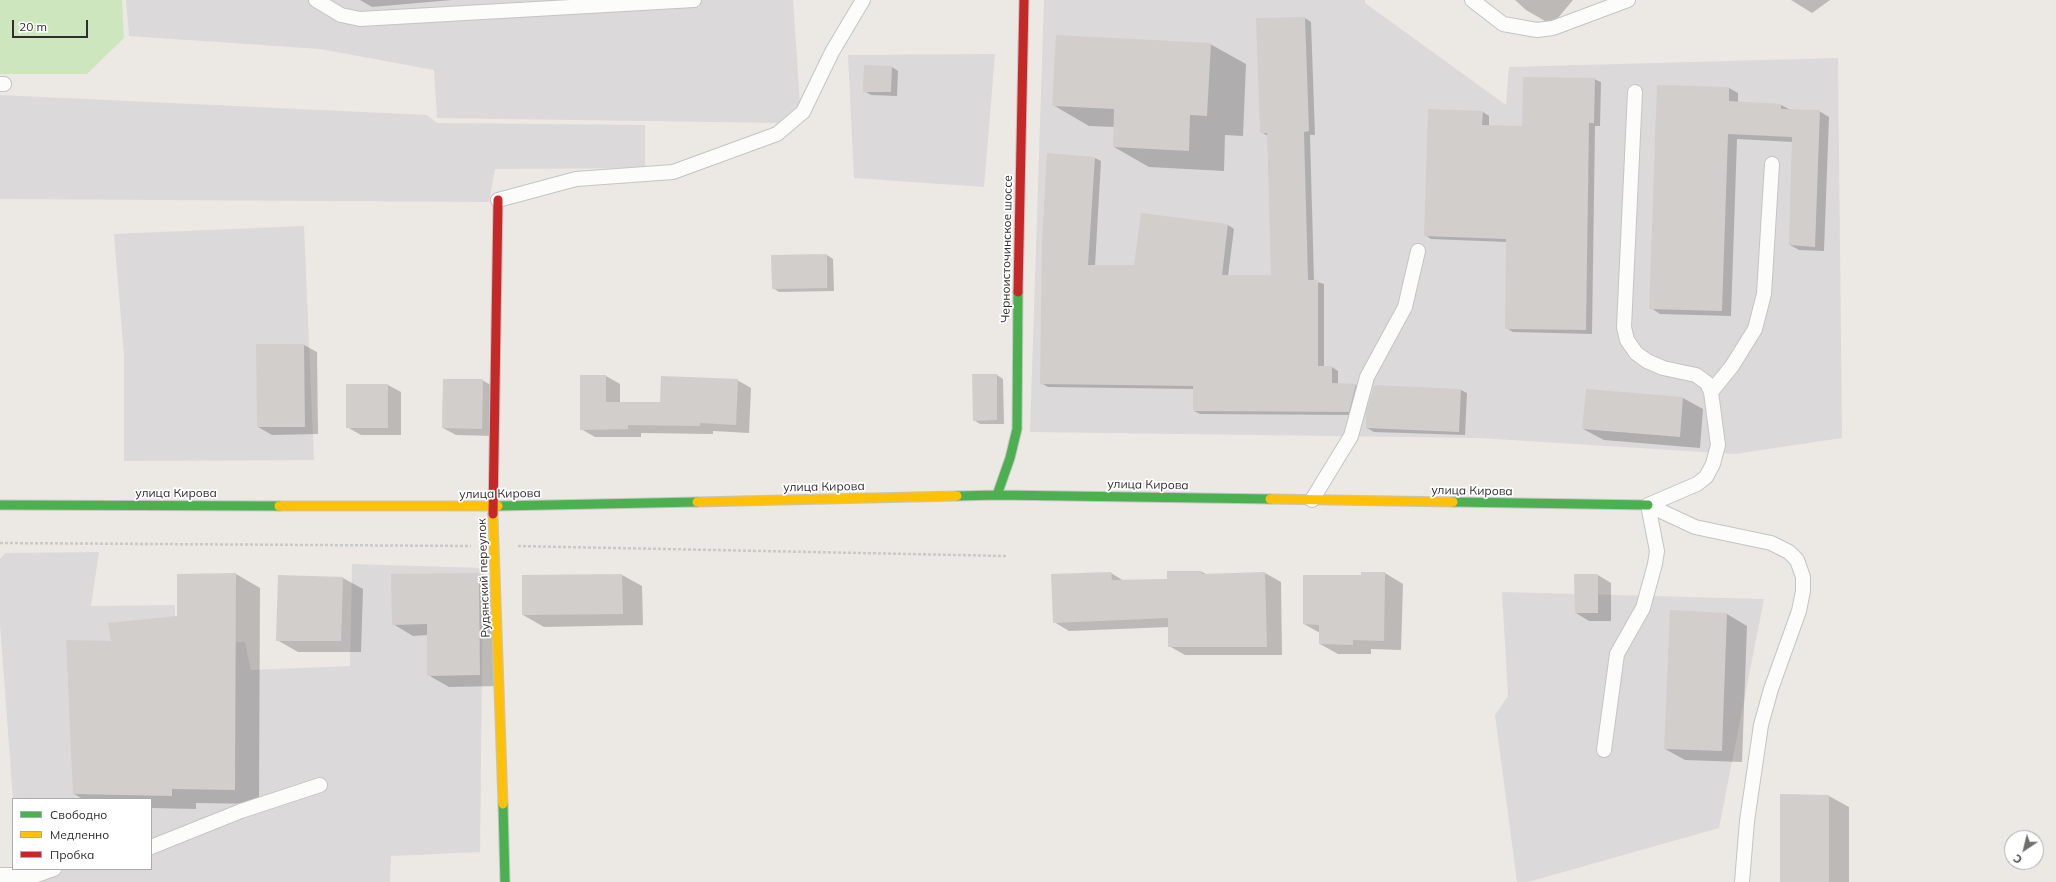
<!DOCTYPE html>
<meta charset="utf-8">
<style>
body{margin:0}
#map{position:relative;width:2056px;height:882px;overflow:hidden;background:#ece8e4;font-family:Mulish,sans-serif}
canvas{display:block}
.legend{position:absolute;left:12px;top:798px;width:140px;height:72px;box-sizing:border-box;background:#fff;border:1px solid #ababab;margin:0;padding:5px 7px;list-style:none;font-size:12px;color:#2e2e2e}
.legend li{display:flex;align-items:center;gap:8px;height:20px}
.legend b{width:20px;border:1px solid #ababab}
.north{position:absolute;left:2004px;top:830px;width:40px;height:40px;box-sizing:border-box;background:#fff;border:1px solid #ababab;border-radius:50%;rotate:215deg;font-size:11px;font-weight:700;line-height:16px;text-align:center;color:#2e2e2e}
.north::after{content:'';display:block;margin:auto;width:14px;height:18px;background:#706f6e;clip-path:polygon(50% 0,100% 100%,50% 72%,0 100%)}
.scale{position:absolute;left:12px;top:20px;width:76px;height:18px;box-sizing:border-box;border:2px solid #2e2e2e;border-top:0;padding-left:5px;font-size:12px;line-height:14px;white-space:nowrap;color:#2e2e2e;-webkit-text-stroke:3px #fff;paint-order:stroke}
</style>
<div id="map">
<canvas width="2056" height="882"></canvas>
<ul class="legend">
<li><b style="height:5px;background:#4caf50"></b>Свободно</li>
<li><b style="height:5px;background:#ffc107"></b>Медленно</li>
<li><b style="height:5px;background:#c62828"></b>Пробка</li>
</ul>
<div class="north">С</div>
<div class="scale">20 m</div>
</div>
<script>
const context = document.querySelector('canvas').getContext('2d');
context.lineJoin = 'round';
function fillPath(path, color) { context.fillStyle = color; context.fill(path, 'evenodd'); }
const toPath = rows => new Path2D(rows.map(r => 'M' + r).join(''));
function strokePath(path, color, width, dash) { context.strokeStyle = color; context.lineWidth = width; context.lineCap = dash ? 'butt' : 'round'; context.setLineDash(dash || []); context.stroke(path); }
function drawText(font, color, halo, rows, align = 'center') {
  context.font = font + ' Mulish,sans-serif'; context.lineWidth = 3.5; context.setLineDash([]); context.textBaseline = 'middle'; context.strokeStyle = halo; context.fillStyle = color; for (const [text, x, y, turn = 0] of rows) {
    context.save(); context.translate(x, y); context.rotate((+turn || 0) * Math.PI / 180); context.textAlign = isNaN(turn) ? turn : align; if (halo) context.strokeText(text, 0, 0); context.fillText(text, 0, 0); context.restore();
  }
}
fillPath(toPath([
 [126,0,793,0,800,103,780,123,437,118,434,70,320,49,129,36],
 [1044,0,1365,0,1365,3,1506,105,1509,67,1838,58,1842,438,1735,454,1479,438,1030,432],
 [995,54,984,187,854,178,848,55],
 [0,95,427,115,437,123,645,125,645,168,495,169,489,202,0,199],
 [304,226,314,460,124,461,124,355,114,234],
 [99,552,91,606,175,605,175,641,245,642,251,670,350,666,352,564,483,568,480,852,391,856,390,882,8,882,13,864,13,869,151,869,151,799,13,799,0,624,0,559,5,553],
 [1502,592,1764,599,1719,828,1528,882,1517,882,1495,715,1508,696]
]), '#dcd9db');
fillPath(toPath([
 [0,0,122,0,124,38,87,74,0,74]
]), '#cee6be');
fillPath(toPath([
 [360,0,452,0,372,7],
 [1515,0,1573,0,1552,25,1526,10],
 [1791,0,1830,0,1812,13],
 [1305,18,1311,22,1315,135,1310,135,1314,281,1324,284,1324,367,1332,367,1338,371,1338,384,1356,385,1362,389,1355,415,1200,414,1194,411,1194,389,1048,387,1041,383,1095,158,1101,161,1095,266,1135,266,1228,225,1234,229,1228,276,1272,276,1268,136,1261,132],
 [1210,44,1246,64,1243,136,1225,135,1224,171,1149,167,1114,147,1115,127,1089,126,1053,105],
 [892,67,898,71,897,96,871,95,864,91],
 [1594,79,1601,82,1600,126,1595,126,1592,334,1513,332,1506,328,1507,242,1431,239,1425,235,1483,112,1489,116,1489,126,1523,127],
 [1729,88,1738,93,1738,103,1781,105,1791,110,1819,111,1829,117,1824,251,1799,250,1790,245,1793,142,1737,139,1731,316,1660,314,1651,308],
 [827,255,833,259,834,291,779,292,773,288],
 [304,345,317,352,318,434,272,435,258,427],
 [997,375,1003,379,1004,424,980,424,974,420],
 [606,376,620,384,620,403,661,403,737,380,751,388,749,433,713,431,713,434,641,433,641,437,595,437,581,429],
 [482,380,496,388,495,436,456,435,443,428],
 [388,385,401,392,401,435,361,435,347,427],
 [1461,390,1467,393,1465,435,1374,432,1367,428],
 [1683,398,1703,409,1700,448,1604,440,1583,429],
 [1202,572,1208,575,1265,573,1281,582,1282,655,1185,655,1169,646,1169,627,1069,631,1054,622,1111,573,1124,581,1168,580],
 [1385,573,1403,584,1401,650,1371,649,1371,654,1338,654,1320,644,1320,633,1304,624,1362,576],
 [236,574,260,588,259,804,196,803,196,809,151,808,151,799,83,799,74,794,112,642,178,617],
 [478,574,498,585,500,686,449,687,428,675,428,635,413,636,393,624],
 [622,575,642,586,643,625,544,627,523,615,523,576],
 [1598,575,1611,583,1611,621,1589,621,1576,613],
 [343,578,363,589,361,652,298,652,277,640],
 [1671,611,1727,614,1747,626,1742,762,1685,760,1665,749],
 [1829,796,1849,807,1849,882,1781,882]
]), '#0003');
fillPath(toPath([
 [1305,17,1309,131,1304,132,1308,280,1318,280,1318,366,1332,366,1332,383,1356,384,1349,412,1193,411,1193,386,1040,384,1042,242,1047,153,1095,157,1088,265,1134,265,1141,213,1228,224,1222,275,1271,275,1267,133,1260,133,1256,18],
 [1056,35,1211,43,1207,116,1190,115,1189,151,1113,147,1114,109,1052,106],
 [864,65,892,66,891,92,863,92],
 [1523,77,1595,78,1594,123,1589,123,1586,330,1505,329,1506,239,1424,236,1428,109,1483,111,1482,125,1522,126],
 [1657,85,1729,87,1729,101,1781,104,1781,109,1820,110,1815,247,1789,245,1792,137,1728,134,1722,311,1649,309],
 [827,254,827,288,772,289,771,255],
 [256,344,304,344,305,427,257,427],
 [972,374,997,374,997,420,973,421],
 [580,375,606,375,606,402,660,402,661,376,738,379,736,425,700,423,700,426,628,425,628,429,580,430],
 [443,379,483,379,482,429,442,428],
 [346,384,388,384,388,428,346,428],
 [1374,385,1461,389,1459,432,1366,428,1366,412],
 [1586,389,1683,397,1680,437,1582,429],
 [1167,571,1202,571,1202,574,1265,572,1267,647,1168,647,1168,618,1053,623,1051,574,1111,572,1112,580,1167,579],
 [1361,572,1385,572,1384,641,1353,640,1353,645,1319,644,1319,625,1303,624,1303,575,1361,575],
 [236,573,235,790,172,789,172,796,73,794,66,640,111,641,108,623,177,616,177,574],
 [479,573,480,675,427,676,427,624,392,625,391,574],
 [622,574,623,614,522,615,522,575],
 [1574,574,1598,574,1598,613,1575,613],
 [278,575,343,577,341,641,276,641],
 [1670,610,1727,613,1722,751,1664,749],
 [1780,794,1829,795,1829,882,1780,882]
]), '#d1cecb');
const lane = toPath([
 [316,0,341,15,360,19,694,0],
 [1472,0,1503,24,1537,30,1553,28,1628,0],
 [0,84,4,84],
 [1635,92,1624,327,1627,340,1636,353,1647,361,1663,368,1696,375,1707,383,1711,392,1718,445,1713,464,1706,477,1697,484,1648,505],
 [498,200,576,179,673,172,777,134,803,112,832,52,863,0],
 [1711,392,1732,366,1755,329,1764,294,1772,164],
 [1312,500,1351,436,1367,377,1405,307,1418,251],
 [1604,750,1617,654,1643,608,1655,564,1657,551,1648,505,1695,527,1771,543,1789,552,1797,560,1803,577,1803,591,1799,611,1771,689,1761,725,1747,821,1742,882],
 [151,847,241,811,320,785],
 [0,875,37,875,54,869]
]);
const fast = toPath([
 [997,495,1270,499],
 [957,496,997,495,1010,458,1017,429,1018,292],
 [1453,502,1648,505],
 [0,505,279,506],
 [498,506,697,502],
 [503,804,505,882]
]);
const slow = toPath([
 [1270,499,1453,502],
 [697,502,957,496],
 [279,506,498,506],
 [493,514,503,804]
]);
const jam = toPath([
 [1018,292,1024,0],
 [493,514,498,200]
]);
strokePath(lane, '#c5c4c5', 16);
strokePath(fast, '#c5c4c5', 11);
strokePath(slow, '#c5c4c5', 11);
strokePath(jam, '#c5c4c5', 11);
strokePath(toPath([
 [0,543,471,546],
 [518,546,1006,556]
]), '#c9c9c8', 2.5, [3, 2]);
strokePath(lane, '#fcfcfb', 14);
strokePath(fast, '#4caf50', 9);
strokePath(slow, '#ffc107', 9);
strokePath(jam, '#c62828', 9);
drawText('12px', '#2e2e2e', '#fff', [
 ["Черноисточинское шоссе",1007,249,-89],
 ["улица Кирова",1148,485,1],
 ["улица Кирова",824,487,-1],
 ["улица Кирова",1472,491,1],
 ["улица Кирова",176,493],
 ["улица Кирова",500,494,-1],
 ["Рудянский переулок",484,578,-92]
]);
</script>
